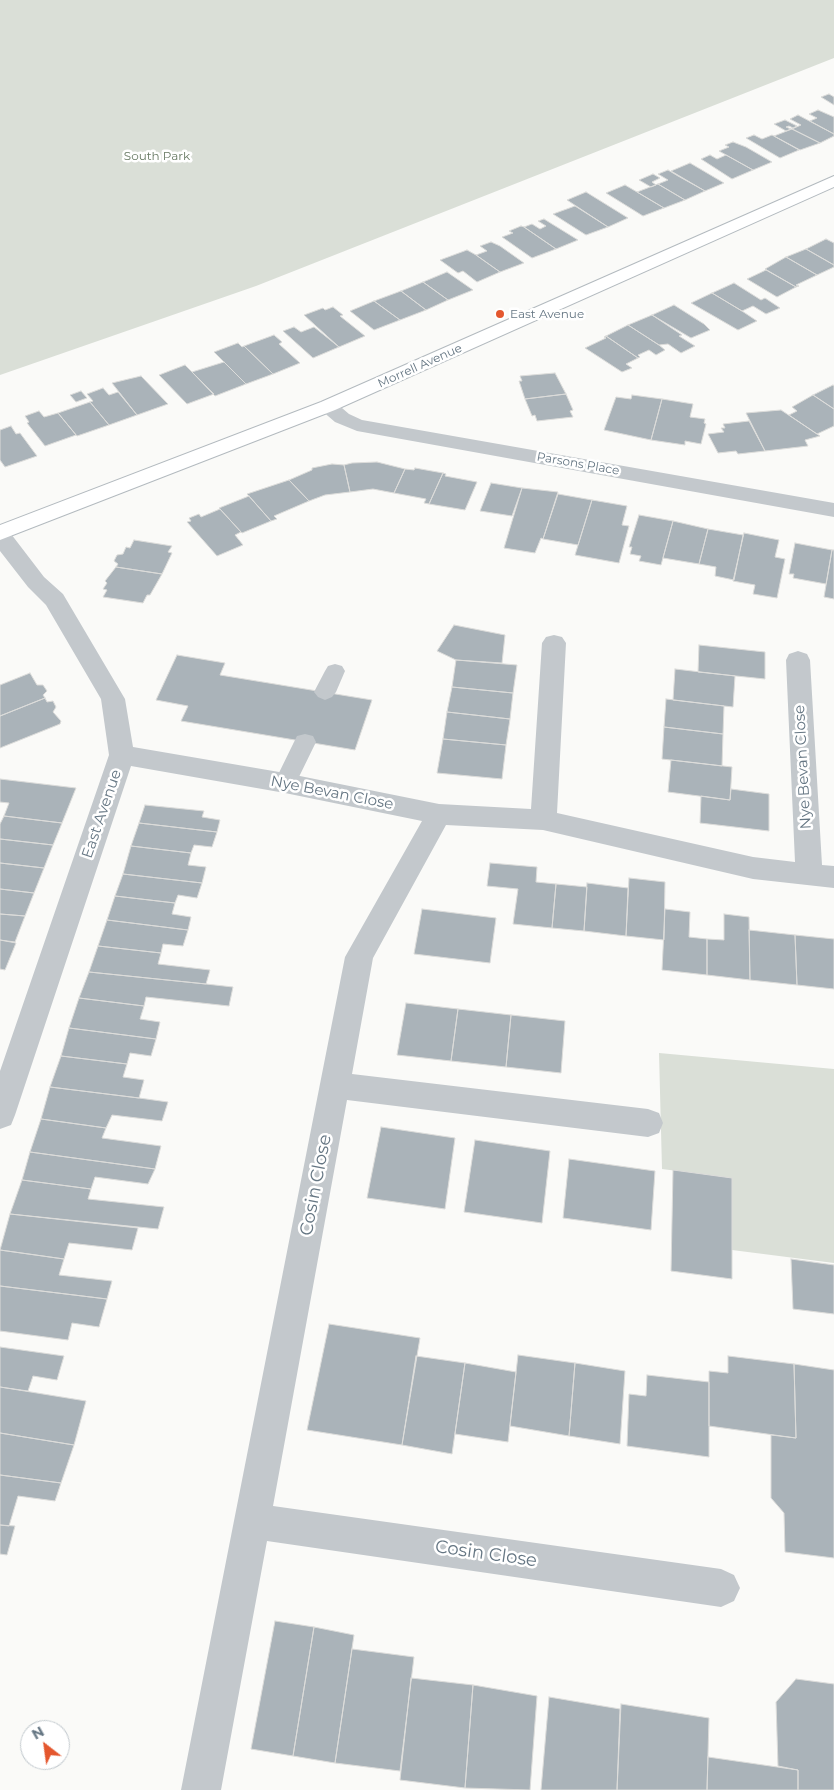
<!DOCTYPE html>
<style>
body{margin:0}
#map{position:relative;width:834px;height:1790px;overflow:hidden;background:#fafaf8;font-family:Montserrat,sans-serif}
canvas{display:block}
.north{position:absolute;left:20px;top:1720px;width:50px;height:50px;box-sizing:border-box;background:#fff;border:1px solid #c1c8cd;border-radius:50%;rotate:330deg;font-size:14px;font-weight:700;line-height:20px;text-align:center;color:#657683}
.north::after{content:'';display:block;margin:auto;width:18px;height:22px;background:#e4572e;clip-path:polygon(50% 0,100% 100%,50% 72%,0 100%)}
</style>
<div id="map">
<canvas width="834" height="1790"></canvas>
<div class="north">N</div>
</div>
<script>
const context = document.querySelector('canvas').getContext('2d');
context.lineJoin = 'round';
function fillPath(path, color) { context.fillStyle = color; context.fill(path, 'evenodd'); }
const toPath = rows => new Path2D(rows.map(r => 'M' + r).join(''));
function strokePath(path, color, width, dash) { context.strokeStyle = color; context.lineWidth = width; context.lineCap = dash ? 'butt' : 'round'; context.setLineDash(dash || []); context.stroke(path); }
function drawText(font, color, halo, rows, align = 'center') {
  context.font = font + ' Montserrat,sans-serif'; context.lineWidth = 5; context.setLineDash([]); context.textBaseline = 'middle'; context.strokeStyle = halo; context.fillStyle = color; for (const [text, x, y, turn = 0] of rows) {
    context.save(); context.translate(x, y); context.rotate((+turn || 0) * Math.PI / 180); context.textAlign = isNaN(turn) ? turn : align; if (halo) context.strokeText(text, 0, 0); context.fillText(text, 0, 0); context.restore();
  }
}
fillPath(toPath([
 [0,0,834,0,834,58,256,286,0,375],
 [659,1053,834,1069,834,1263,732,1250,732,1178,662,1169]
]), '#dadfd7');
const building = toPath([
 [829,94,834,97,834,105,821,97,829,94],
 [818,110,834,117,834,134,810,121,817,118,809,114,818,110],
 [798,115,834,134,834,136,820,143,792,129,801,125,790,119,798,115],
 [785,120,797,126,793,128,789,126,786,127,791,129,786,131,774,124,785,120],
 [792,129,820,143,800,150,774,136,792,129],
 [754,135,762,139,772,135,799,150,780,158,746,138,754,135],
 [733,142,746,147,772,162,753,170,719,151,729,147,725,145,733,142],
 [710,155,717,159,726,155,753,170,732,179,701,159,710,155],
 [690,163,724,183,705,191,671,171,690,163],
 [668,170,678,176,705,191,685,200,658,184,668,180,658,174,668,170],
 [653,174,660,178,652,182,656,185,651,187,639,180,653,174],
 [658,184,685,200,664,208,637,192,658,184],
 [625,185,637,192,664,208,643,216,606,193,625,185],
 [586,192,628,218,608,227,567,200,586,192],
 [575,206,608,227,586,235,553,214,575,206],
 [544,219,552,224,578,240,556,249,524,227,532,224,540,229,546,226,538,221,544,219],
 [521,226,524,227,556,249,532,258,502,237,513,233,509,231,521,226],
 [826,239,834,243,834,265,806,249,826,239],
 [491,242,500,246,524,263,500,272,476,255,487,251,480,246,491,242],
 [806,249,834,265,834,267,817,275,786,257,806,249],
 [467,250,476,255,500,272,477,282,463,271,458,273,440,260,467,250],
 [786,257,817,275,796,285,799,286,796,287,765,269,786,257],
 [766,270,796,287,777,297,747,279,766,270],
 [447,272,473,290,448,300,423,282,447,272],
 [423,282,448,300,426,310,401,291,423,282],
 [734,283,761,300,765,298,780,308,766,314,753,306,742,311,712,293,734,283],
 [401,291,426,310,400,320,374,301,401,291],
 [712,293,742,311,757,321,738,330,691,303,712,293],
 [374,301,400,320,374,330,350,311,374,301],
 [674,305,704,324,710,330,691,338,652,315,674,305],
 [333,307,343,315,340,316,365,336,339,347,304,315,323,308,325,310,333,307],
 [652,315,682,335,679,336,695,346,681,353,668,344,659,345,628,325,652,315],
 [628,325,659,345,665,350,656,355,649,350,638,355,640,357,638,358,606,336,628,325],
 [294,327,301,332,314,327,339,347,313,358,283,331,294,327],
 [274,335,282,342,279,344,300,363,273,374,244,346,274,335],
 [606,336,638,358,626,364,632,368,622,372,585,348,606,338,604,337,606,336],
 [238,343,242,347,244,346,273,374,246,384,214,352,238,343],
 [224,362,246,384,215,396,192,372,224,362],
 [185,365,214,394,187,404,159,375,185,365],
 [555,373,566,394,525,399,519,381,522,381,520,376,555,373],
 [141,376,168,404,137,415,112,383,141,376],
 [833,385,834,386,834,409,813,395,833,385],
 [103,388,109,395,118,392,137,415,109,425,90,402,93,401,87,394,103,388],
 [81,391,87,398,76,402,70,395,81,391],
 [566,394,573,410,570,411,573,417,537,421,535,415,532,416,525,399,566,394],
 [632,395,662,399,651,440,604,430,616,397,631,399,632,395],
 [813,395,834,409,834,426,817,434,789,415,797,411,792,407,813,395],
 [662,399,693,404,690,417,705,419,704,423,706,424,701,444,685,441,685,445,651,440,662,399],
 [90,402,109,425,77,436,58,413,90,402],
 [781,410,820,436,805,440,808,446,765,451,746,413,781,410],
 [39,411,44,417,58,413,76,435,45,446,27,423,29,422,25,416,39,411],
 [749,421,765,451,738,454,736,451,718,453,708,434,724,432,721,428,725,428,723,424,749,421],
 [11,426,16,434,20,433,37,456,5,467,0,460,0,430,11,426],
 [377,462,405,469,394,493,373,489,350,492,344,465,352,463,377,462],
 [332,464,344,465,350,492,325,495,309,501,289,480,312,470,312,468,332,464],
 [415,468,443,473,429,504,424,503,426,499,394,493,405,469,414,470,415,468],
 [443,473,446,474,445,476,477,482,465,510,429,504,443,473],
 [289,480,309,501,274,516,277,519,271,521,247,494,289,480],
 [491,483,522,488,512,516,480,511,491,483],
 [522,488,558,492,543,539,541,538,535,553,504,548,522,488],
 [558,494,592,500,578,545,543,539,558,494],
 [249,496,271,521,242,533,219,508,249,496],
 [592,500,627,506,622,525,629,526,619,563,575,555,592,500],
 [220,509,241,532,235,535,243,545,217,556,187,522,191,521,189,518,199,514,201,517,220,509],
 [639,515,673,521,661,565,639,561,641,556,630,554,632,547,629,547,639,515],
 [673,521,708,529,699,564,663,558,673,521],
 [708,529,743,535,734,580,715,576,716,567,699,564,708,529],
 [744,533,779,540,775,557,785,559,777,598,753,594,755,585,733,581,744,533],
 [134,540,172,546,168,552,172,553,162,574,116,567,118,564,114,561,117,555,123,554,126,547,130,548,134,540],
 [795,543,832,550,826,584,793,578,794,574,789,574,795,543],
 [832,550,834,550,834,599,824,597,832,550],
 [116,567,162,574,150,595,147,595,143,603,103,597,107,590,103,589,107,583,105,581,116,567],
 [454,625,505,635,502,663,456,660,437,651,454,625],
 [699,645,765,652,765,679,698,672,699,645],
 [177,655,225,663,220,675,372,700,355,750,181,721,188,706,156,700,177,655],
 [456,660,517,665,513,693,452,687,456,660],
 [675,669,735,676,733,707,673,700,675,669],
 [30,673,37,685,43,685,47,691,43,695,45,698,0,716,0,685,30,673],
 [452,687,513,693,510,719,447,712,452,687],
 [45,698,47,702,53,701,56,707,53,712,61,721,60,724,0,748,0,716,45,698],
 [666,699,724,706,723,734,664,727,666,699],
 [447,712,510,719,506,745,443,739,447,712],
 [664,727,723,734,722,766,662,759,664,727],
 [443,739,506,745,502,779,437,773,443,739],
 [671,760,732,767,730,800,668,792,671,760],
 [0,779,76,788,62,823,4,816,9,803,0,802,0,779],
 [731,789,769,794,769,831,700,823,701,796,730,800,731,789],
 [145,805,204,811,202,817,220,820,217,832,139,823,145,805],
 [4,816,62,823,53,845,0,839,0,824,4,816],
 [139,823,217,832,212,847,194,845,191,853,131,846,139,823],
 [0,839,53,845,44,868,0,863,0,839],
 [131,846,191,853,188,865,206,867,202,883,123,874,131,846],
 [0,863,44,868,34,893,0,889,0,863],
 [490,863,537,867,536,882,556,884,552,928,513,924,518,889,487,886,490,863],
 [123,874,202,883,197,898,178,895,175,903,115,896,123,874],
 [629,878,665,882,664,940,626,936,629,878],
 [587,883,628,888,626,936,584,931,587,883],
 [556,884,587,887,584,931,552,928,556,884],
 [0,889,34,893,25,916,0,914,0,889],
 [115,896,175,903,172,914,191,917,188,930,107,920,115,896],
 [422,909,496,918,490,963,414,954,422,909],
 [665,909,690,912,689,937,707,939,707,975,662,970,665,909],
 [0,914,25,916,15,942,0,940,0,914],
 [724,914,749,917,750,980,707,975,707,939,724,940,724,914],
 [107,920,188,930,183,946,163,944,161,953,98,946,107,920],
 [749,930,795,935,797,985,750,980,749,930],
 [795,935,834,939,834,989,797,985,795,935],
 [0,940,16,943,5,970,0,969,0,940],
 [98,946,161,953,158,964,210,970,206,984,89,972,98,946],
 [89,972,206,984,233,987,229,1006,146,997,144,1006,79,998,89,972],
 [79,998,144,1006,140,1019,160,1022,156,1039,69,1028,79,998],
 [406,1003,458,1009,451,1061,397,1055,406,1003],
 [458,1009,511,1015,506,1067,451,1061,458,1009],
 [511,1015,565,1021,561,1073,506,1067,511,1015],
 [69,1028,156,1039,151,1056,130,1053,127,1064,61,1056,69,1028],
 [61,1056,127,1064,123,1077,144,1080,139,1098,50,1087,61,1056],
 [50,1087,139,1098,168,1102,162,1121,112,1115,106,1128,41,1119,50,1087],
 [41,1119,106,1128,102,1138,161,1146,155,1169,30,1152,41,1119],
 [381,1127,455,1138,445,1209,367,1198,381,1127],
 [475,1140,550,1151,542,1223,464,1212,475,1140],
 [30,1152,155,1169,148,1184,95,1177,91,1189,22,1180,30,1152],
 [569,1159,655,1171,651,1230,563,1218,569,1159],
 [673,1170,732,1178,732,1279,671,1271,673,1170],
 [22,1180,91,1189,88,1199,164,1207,158,1229,10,1214,22,1180],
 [10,1214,138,1228,132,1250,69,1243,64,1259,0,1250,10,1214],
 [0,1250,64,1259,59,1275,112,1281,107,1299,0,1286,0,1250],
 [791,1259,834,1265,834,1314,793,1309,791,1259],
 [0,1286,107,1299,99,1327,72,1323,68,1340,0,1331,0,1286],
 [329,1324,420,1338,402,1445,307,1430,329,1324],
 [0,1347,64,1356,57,1380,33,1376,28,1391,0,1387,0,1347],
 [518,1355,575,1363,569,1436,510,1426,518,1355],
 [416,1356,465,1363,452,1454,402,1445,416,1356],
 [728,1356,794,1364,796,1438,709,1426,709,1371,728,1373,728,1356],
 [465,1363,516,1372,508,1442,455,1434,465,1363],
 [575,1363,625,1371,620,1444,569,1436,575,1363],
 [794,1364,834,1370,834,1558,785,1552,784,1513,771,1498,771,1435,796,1438,794,1364],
 [647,1375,709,1382,709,1457,627,1446,629,1394,646,1396,647,1375],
 [0,1387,86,1401,74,1445,0,1433,0,1387],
 [0,1433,74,1445,61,1483,0,1475,0,1433],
 [0,1475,61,1483,55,1501,18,1496,9,1526,0,1525,0,1475],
 [0,1525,15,1526,7,1555,0,1554,0,1525],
 [275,1621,314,1627,293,1756,251,1749,275,1621],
 [314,1627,354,1635,335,1763,293,1756,314,1627],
 [352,1649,414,1657,400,1771,335,1763,352,1649],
 [411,1678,473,1685,465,1788,400,1780,411,1678],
 [796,1679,834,1684,834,1790,798,1790,798,1770,778,1766,776,1702,796,1679],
 [473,1685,537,1696,530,1790,465,1788,473,1685],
 [549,1697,620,1709,617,1790,541,1790,549,1697],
 [621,1704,709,1718,707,1790,617,1790,621,1704],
 [708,1757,798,1770,798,1790,707,1790,708,1757]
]);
fillPath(building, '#aab3b9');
strokePath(building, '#dcdcda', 1);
const secondary = toPath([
 [834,176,834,187,335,410,0,540,0,525,321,402,834,176]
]);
strokePath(secondary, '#b3babf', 2);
fillPath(toPath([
 [335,664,342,666,345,671,336,692,332,697,325,700,318,697,314,692,325,671,328,666,335,664],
 [305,734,313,736,316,742,296,783,293,789,285,791,277,789,274,783,294,742,297,736,305,734]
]), '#c3c8cc');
fillPath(toPath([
 [328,400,335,402,349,414,362,420,834,503,834,517,357,431,335,422,321,410,318,406,321,402,328,400],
 [0,528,8,530,44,577,63,594,125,699,133,747,285,773,439,804,531,809,542,643,546,637,554,635,562,637,566,643,557,813,753,857,795,862,786,660,789,654,798,651,807,654,810,660,822,865,834,866,834,888,753,879,543,830,446,825,373,958,352,1074,648,1109,659,1113,663,1123,659,1133,648,1137,347,1100,273,1506,721,1569,734,1575,740,1588,734,1601,721,1607,267,1541,221,1790,181,1790,345,957,422,821,285,793,131,766,15,1115,11,1125,0,1129,0,1071,109,755,101,699,46,605,28,587,0,551,0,528]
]), '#c3c8cc');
fillPath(secondary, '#fff');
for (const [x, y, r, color] of [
 [500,314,5,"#e4572e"]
]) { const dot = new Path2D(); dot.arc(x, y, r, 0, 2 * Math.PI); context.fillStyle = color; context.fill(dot); strokePath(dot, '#fff', 2); }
drawText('12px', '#687a64', '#fff', [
 ["South Park",157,156]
]);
drawText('12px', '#657683', '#fff', [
 ["East Avenue",510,314]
], 'left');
drawText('12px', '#657683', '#fff', [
 ["Morrell Avenue",420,366,-24],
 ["Parsons Place",578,464,10]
]);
drawText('15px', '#657683', '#fff', [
 ["Nye Bevan Close",803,767,-93],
 ["Nye Bevan Close",332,793,11],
 ["East Avenue",102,814,-71]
]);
drawText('18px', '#657683', '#fff', [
 ["Cosin Close",316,1185,-79],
 ["Cosin Close",486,1554,8]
]);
</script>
